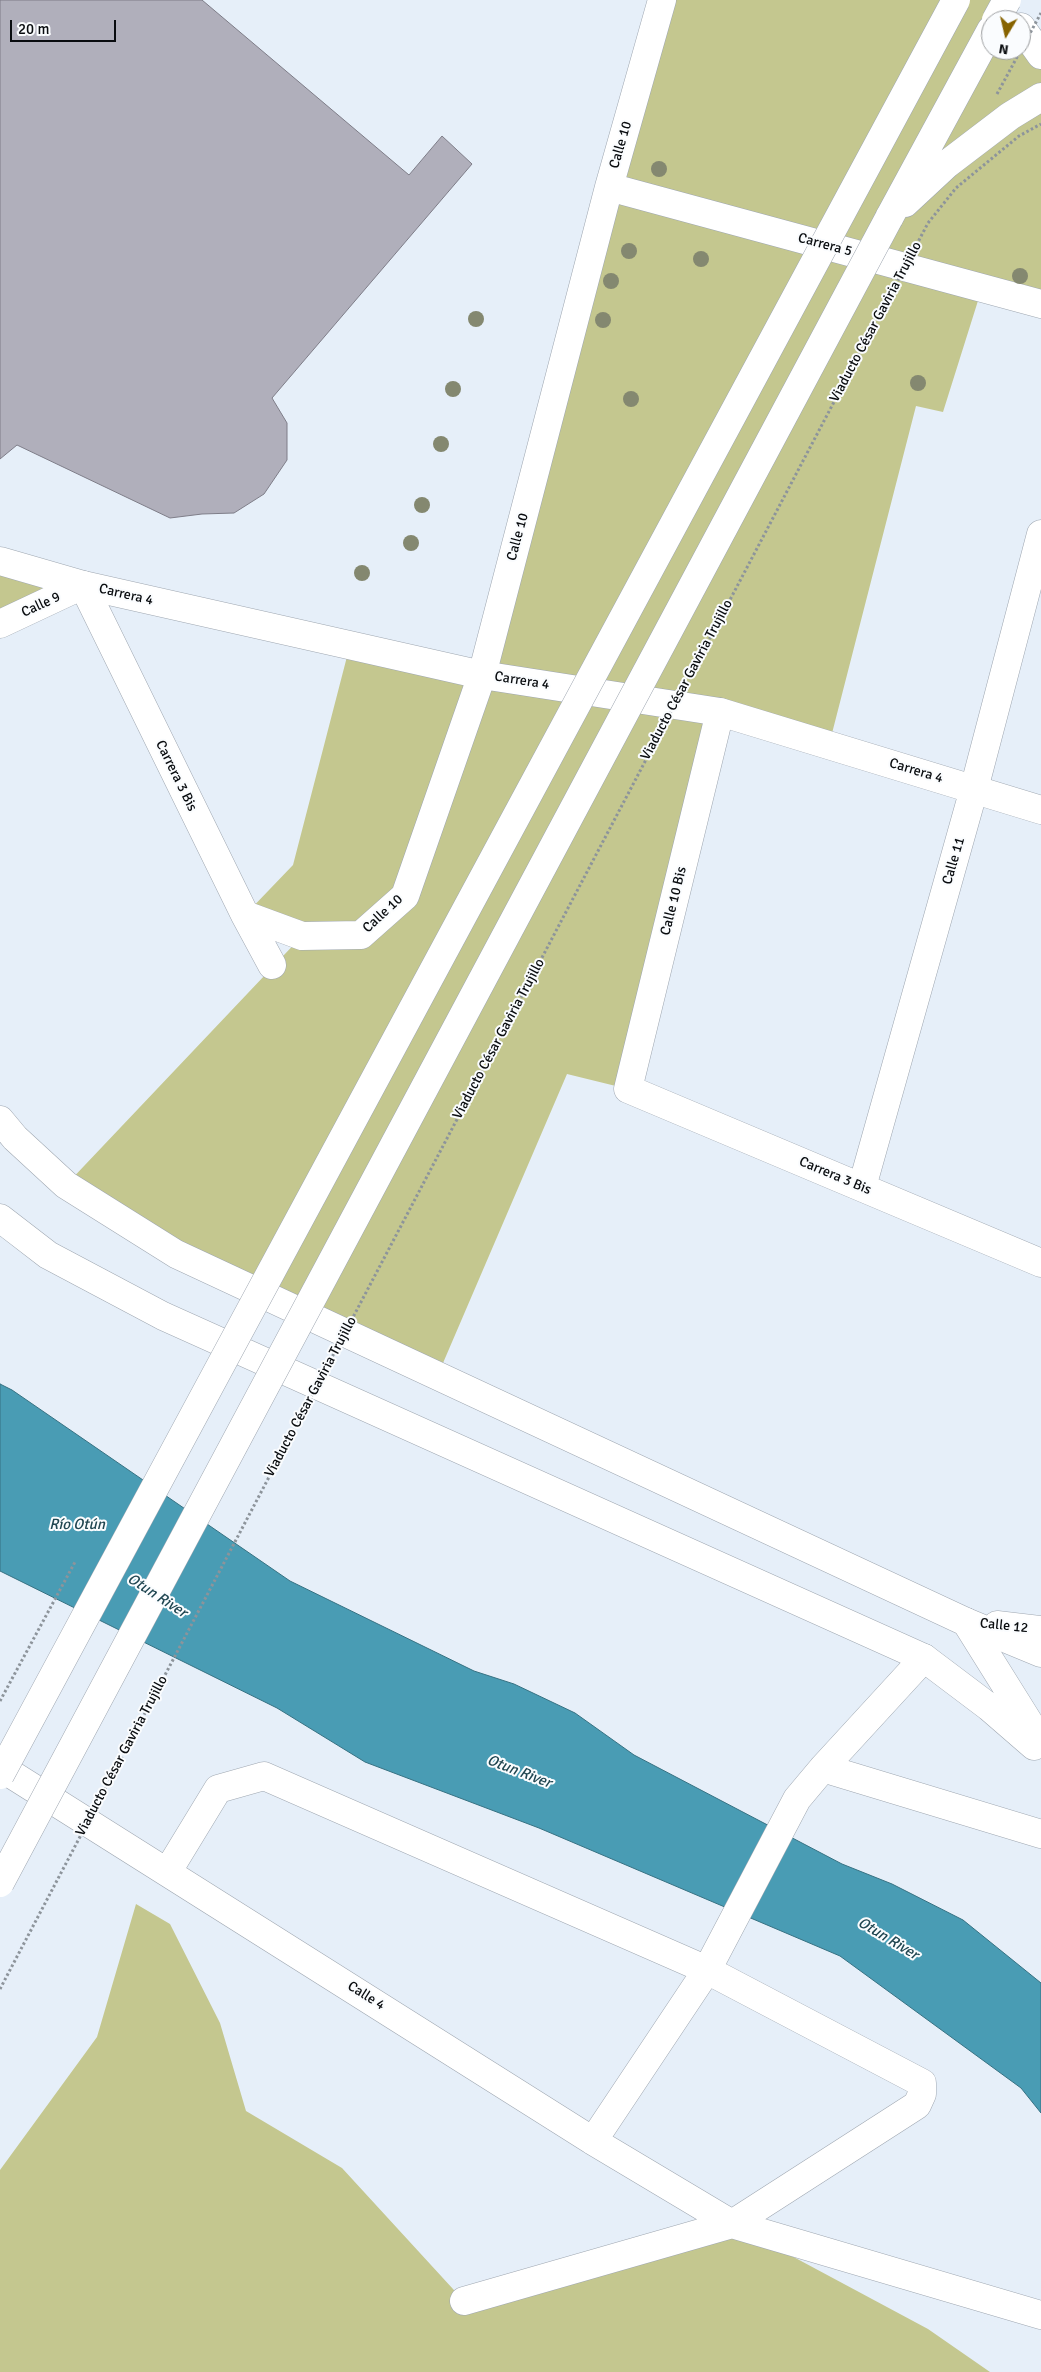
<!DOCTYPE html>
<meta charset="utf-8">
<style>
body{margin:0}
#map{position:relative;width:1041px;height:2372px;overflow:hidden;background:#e6eff9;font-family:Signika,sans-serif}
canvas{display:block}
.north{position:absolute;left:981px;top:10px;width:50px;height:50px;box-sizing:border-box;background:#fafcfe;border:1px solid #9a9c9e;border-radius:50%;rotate:189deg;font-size:14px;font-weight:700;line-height:20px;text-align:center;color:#090c0f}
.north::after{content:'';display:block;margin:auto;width:18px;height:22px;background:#876300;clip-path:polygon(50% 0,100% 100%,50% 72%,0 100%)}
.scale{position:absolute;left:10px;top:20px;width:106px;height:22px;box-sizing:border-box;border:2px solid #090c0f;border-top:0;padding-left:6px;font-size:15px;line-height:18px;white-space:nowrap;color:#090c0f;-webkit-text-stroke:4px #fafcfe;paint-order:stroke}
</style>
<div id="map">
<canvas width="1041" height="2372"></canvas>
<div class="north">N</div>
<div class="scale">20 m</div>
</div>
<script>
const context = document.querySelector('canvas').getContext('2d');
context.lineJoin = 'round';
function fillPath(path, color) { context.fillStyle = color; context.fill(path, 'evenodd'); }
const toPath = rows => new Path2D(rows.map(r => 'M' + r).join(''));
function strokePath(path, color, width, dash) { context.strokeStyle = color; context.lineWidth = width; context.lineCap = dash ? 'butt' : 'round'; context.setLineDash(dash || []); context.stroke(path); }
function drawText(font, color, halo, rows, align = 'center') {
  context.font = font + ' Signika,sans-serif'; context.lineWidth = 4; context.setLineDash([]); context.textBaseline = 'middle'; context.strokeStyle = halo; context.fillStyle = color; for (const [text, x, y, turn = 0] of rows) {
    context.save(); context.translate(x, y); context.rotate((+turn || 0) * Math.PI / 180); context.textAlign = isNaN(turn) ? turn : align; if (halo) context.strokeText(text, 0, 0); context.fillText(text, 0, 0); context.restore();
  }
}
fillPath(toPath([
 [662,0,991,0,991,50,1021,50,1041,55,1041,304,982,288,943,412,916,406,829,745,720,712,628,1089,567,1074,437,1377,66,1185,302,936,245,915,293,865,350,645,482,675],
 [0,561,83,585,0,624],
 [136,1904,170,1924,220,2023,246,2111,342,2168,464,2301,732,2224,928,2329,990,2372,0,2372,0,2170,97,2037]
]), '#c4c78f');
const water = toPath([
 [0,1384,12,1390,290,1581,474,1671,514,1684,575,1713,634,1755,842,1864,892,1884,963,1920,1041,1983,1041,2113,1021,2088,840,1956,539,1828,365,1762,277,1708,0,1571,0,1384]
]);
fillPath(water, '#499cb4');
strokePath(water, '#367182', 1);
const building = toPath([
 [0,0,202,0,409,175,442,136,472,164,272,398,287,423,287,460,264,494,234,513,202,514,170,518,17,445,0,459,0,0]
]);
fillPath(building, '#b0afbb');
strokePath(building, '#7e7d88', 1);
const minor = toPath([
 [1021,27,1041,55],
 [609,187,1041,304],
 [0,624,83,585,245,915,272,965],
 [720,712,628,1089,1041,1263],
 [245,915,302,936,361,935,405,896,482,675,609,187,662,0],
 [862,1187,974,789,1041,534],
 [966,1622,1041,1653],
 [997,1625,1041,1630],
 [0,1767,593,2141,732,2224,1041,2315],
 [823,1768,1041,1834],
 [168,1871,218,1789,264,1776,707,1970,922,2083,922,2094,917,2105,732,2224,464,2301],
 [593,2141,707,1970,797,1799,823,1768,924,1658]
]);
const major = toPath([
 [905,203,947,164,1010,116,1041,97],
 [889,218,991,30],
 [0,561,83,585,482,675,720,712,1041,810],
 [0,1120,15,1138,66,1185,176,1254,966,1622,1041,1742],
 [0,1218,48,1255,163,1316,924,1658,989,1707,1034,1746]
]);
strokePath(minor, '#9fa7b1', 29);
strokePath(major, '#9fa7b1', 29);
strokePath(minor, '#fff', 28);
strokePath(major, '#fff', 28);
const majorBridge = toPath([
 [996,20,1007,0],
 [0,1775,956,0],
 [0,1883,889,218]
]);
strokePath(majorBridge, '#9fa7b1', 29, []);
strokePath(toPath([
 [997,94,1041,13],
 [0,1701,75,1562],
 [0,1989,928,223,956,188,1019,136,1041,124]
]), '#8d949b', 3, [2.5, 2.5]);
strokePath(majorBridge, '#fff', 28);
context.fillStyle = '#848870';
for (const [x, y] of [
 [659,169],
 [629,251],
 [701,259],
 [1020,276],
 [611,281],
 [476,319],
 [603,320],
 [918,383],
 [453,389],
 [631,399],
 [441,444],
 [422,505],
 [411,543],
 [362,573]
]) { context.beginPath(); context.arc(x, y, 8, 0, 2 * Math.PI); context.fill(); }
drawText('14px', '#090c0f', '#fafcfe', [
 ["Calle 10",621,145,-74],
 ["Carrera 5",825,245,15],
 ["Viaducto César Gaviria Trujillo",876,322,-62],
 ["Calle 10",518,537,-75],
 ["Carrera 4",126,595,13],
 ["Calle 9",41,605,-25],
 ["Viaducto César Gaviria Trujillo",687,680,-62],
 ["Carrera 4",522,681,9],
 ["Carrera 4",916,771,17],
 ["Carrera 3 Bis",176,776,64],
 ["Calle 11",954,861,-74],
 ["Calle 10 Bis",674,901,-76],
 ["Calle 10",383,914,-43],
 ["Viaducto César Gaviria Trujillo",499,1039,-62],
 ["Carrera 3 Bis",835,1176,23],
 ["Viaducto César Gaviria Trujillo",311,1397,-62],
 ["Calle 12",1004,1626,6],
 ["Viaducto César Gaviria Trujillo",122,1756,-62],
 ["Calle 4",366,1996,32]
]);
drawText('italic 15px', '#204651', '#fafcfe', [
 ["Río Otún",77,1525],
 ["Otun River",157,1596,33],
 ["Otun River",519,1772,21],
 ["Otun River",888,1939,31]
]);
</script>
